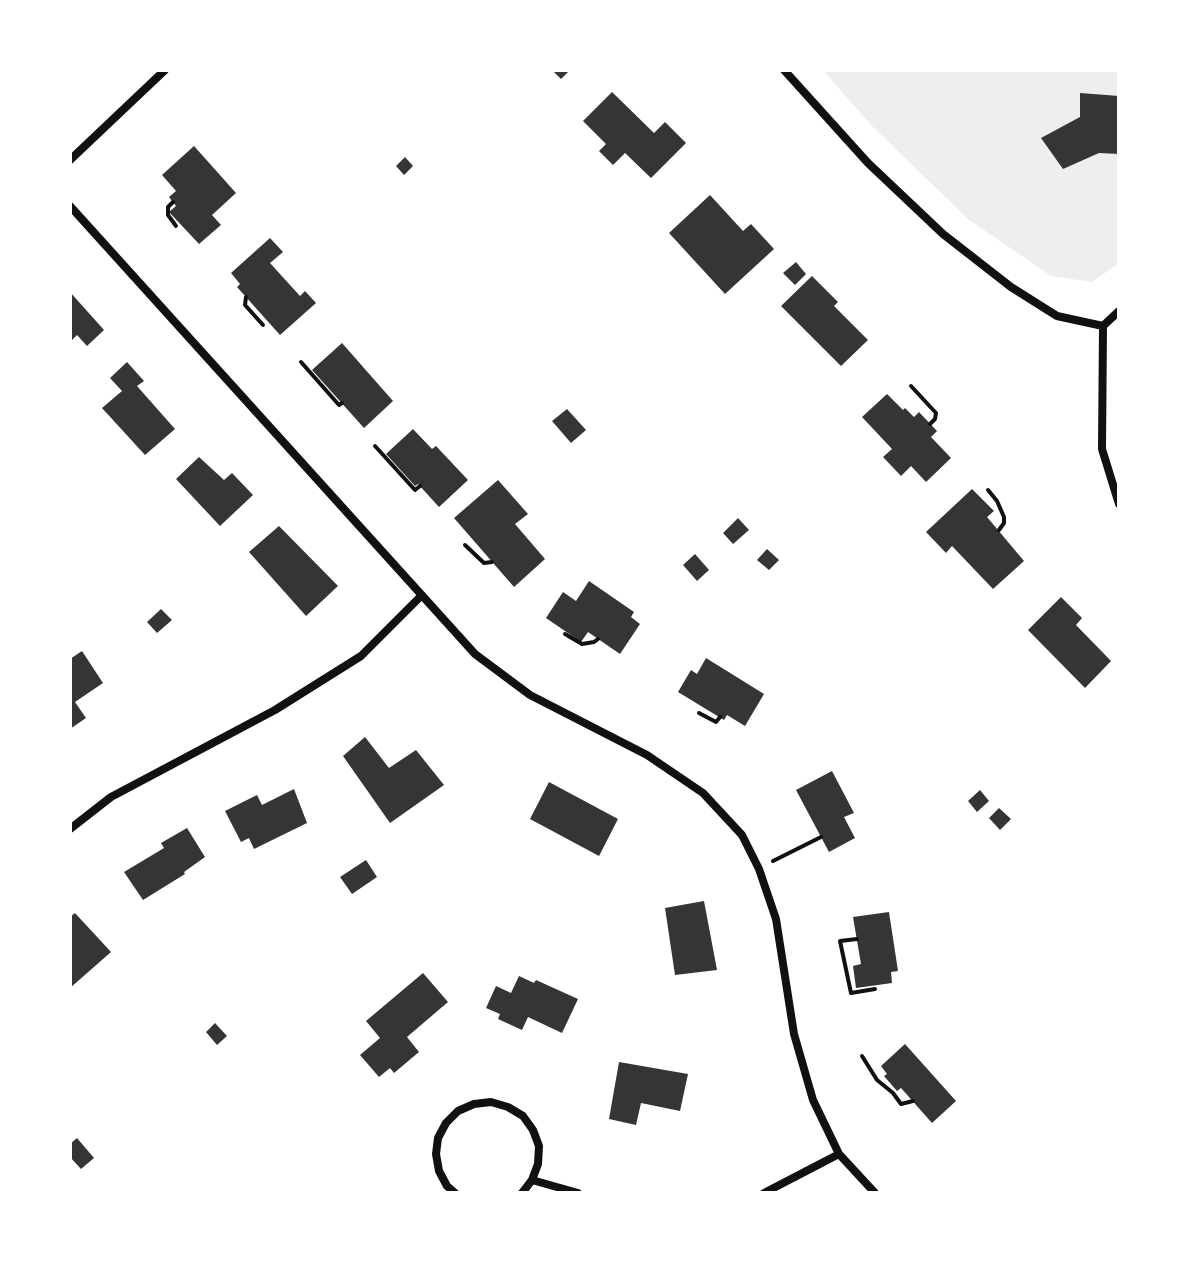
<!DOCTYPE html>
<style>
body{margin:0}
#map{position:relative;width:1189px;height:1263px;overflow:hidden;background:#fff;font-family:"Space Grotesk",sans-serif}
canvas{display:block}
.frame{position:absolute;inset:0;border:72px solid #fff;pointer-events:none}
</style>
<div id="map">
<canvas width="1189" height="1263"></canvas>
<div class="frame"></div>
</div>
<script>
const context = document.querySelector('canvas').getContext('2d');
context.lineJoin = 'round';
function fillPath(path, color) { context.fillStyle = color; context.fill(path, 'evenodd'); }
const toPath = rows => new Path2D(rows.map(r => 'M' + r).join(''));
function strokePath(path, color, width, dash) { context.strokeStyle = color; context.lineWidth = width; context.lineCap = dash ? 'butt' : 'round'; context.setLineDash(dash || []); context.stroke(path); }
fillPath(toPath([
 [823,70,1119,70,1119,263,1092,282,1051,276,968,219,870,124]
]), '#eee');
fillPath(toPath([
 [552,70,570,70,561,79],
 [612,92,654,133,665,122,686,143,651,178,625,153,613,165,599,151,606,144,583,121],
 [1080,93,1119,96,1119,154,1099,153,1063,169,1041,138,1080,117],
 [194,146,236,193,212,215,221,225,199,244,169,212,176,206,169,197,176,191,162,175],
 [405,157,413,166,404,175,396,166],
 [710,195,743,231,751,224,774,249,725,294,669,233],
 [270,238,283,252,270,263,300,296,305,291,316,303,280,335,237,287,240,284,231,273],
 [796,262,806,274,795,285,783,273],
 [812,276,838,302,834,306,868,340,841,366,781,306],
 [70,292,104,330,87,346,77,335,70,342],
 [342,343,393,401,364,428,312,370],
 [127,362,144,381,137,386,175,429,145,455,102,408,122,391,110,378],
 [887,394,903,410,905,408,914,417,919,412,937,431,931,437,951,458,926,482,911,466,901,476,883,457,892,449,862,417],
 [567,409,586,430,571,443,552,421],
 [413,429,432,449,436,446,468,480,439,507,418,484,415,486,386,454],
 [199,457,224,480,232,473,253,495,220,526,176,479],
 [498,480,528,514,515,524,545,559,514,587,454,518],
 [972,489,994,511,987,517,1024,561,993,589,952,546,946,553,926,532],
 [738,518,749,530,733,544,723,533],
 [279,526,338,586,306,616,249,552],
 [767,549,779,560,769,570,757,560],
 [695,554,709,570,697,581,683,565],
 [589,581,634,612,631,617,640,624,620,654,588,632,581,642,546,618,563,592,576,601],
 [1061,597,1082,618,1076,625,1111,661,1085,688,1028,630],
 [161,609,172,620,157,633,147,622],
 [82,651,103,683,75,702,86,718,70,729,70,659],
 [706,658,764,694,745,726,727,715,724,720,678,692,691,670,697,674],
 [365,737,389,768,416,750,444,785,390,823,343,756],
 [832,771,854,813,844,817,855,838,829,852,796,790],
 [549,782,618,819,599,856,530,819],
 [294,789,307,823,254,849,249,838,241,842,225,811,257,795,262,805],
 [980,790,989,801,977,812,968,801],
 [999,808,1011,819,1000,830,989,818],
 [187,828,205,857,184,872,185,874,143,900,124,872,164,848,161,843],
 [366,860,377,877,352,894,340,877],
 [704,901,717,970,675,975,665,908],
 [889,912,898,971,891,972,892,983,856,988,853,966,861,964,853,917],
 [75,913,111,952,70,988,70,917],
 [423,973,448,1002,407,1037,419,1052,394,1073,390,1068,379,1077,360,1055,380,1038,366,1021],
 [519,976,534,983,536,980,578,999,562,1033,528,1017,522,1030,498,1019,500,1014,486,1008,496,986,511,993],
 [215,1023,227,1036,217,1045,206,1032],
 [905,1044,956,1101,932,1123,901,1088,897,1091,884,1076,887,1074,881,1066],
 [619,1062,688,1074,680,1111,641,1103,636,1125,609,1119],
 [77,1138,94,1158,81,1169,70,1157,70,1144]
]), '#353535');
strokePath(toPath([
 [173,202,168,207,168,215,176,226],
 [246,297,245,305,263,325],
 [301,362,339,405,342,403],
 [911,386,936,413,935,419,930,424],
 [375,446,415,490,420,486],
 [988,490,997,501,1004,517,1004,523,999,530],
 [465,545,484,563,492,562],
 [565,634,582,644,594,642,598,639],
 [699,713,716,722,720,717],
 [773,861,821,837],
 [857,939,840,941,851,993,875,989],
 [862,1056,877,1080,893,1093,901,1104,913,1101]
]), '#111', 4);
strokePath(toPath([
 [784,70,868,163,943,234,1011,287,1057,316,1103,326,1102,449,1119,504],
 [70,160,165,70],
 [70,206,475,654,530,695,647,755,703,793,742,835,759,869,776,919,794,1034,813,1100,839,1154,875,1193],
 [1103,326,1119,311],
 [70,829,111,797,275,710,361,656,422,595],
 [532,1180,578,1193],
 [455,1193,447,1186,439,1171,436,1154,438,1138,446,1123,458,1111,474,1104,491,1102,508,1107,523,1116,533,1130,539,1146,538,1164,532,1180,522,1193],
 [764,1193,839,1154]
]), '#111', 8);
</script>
